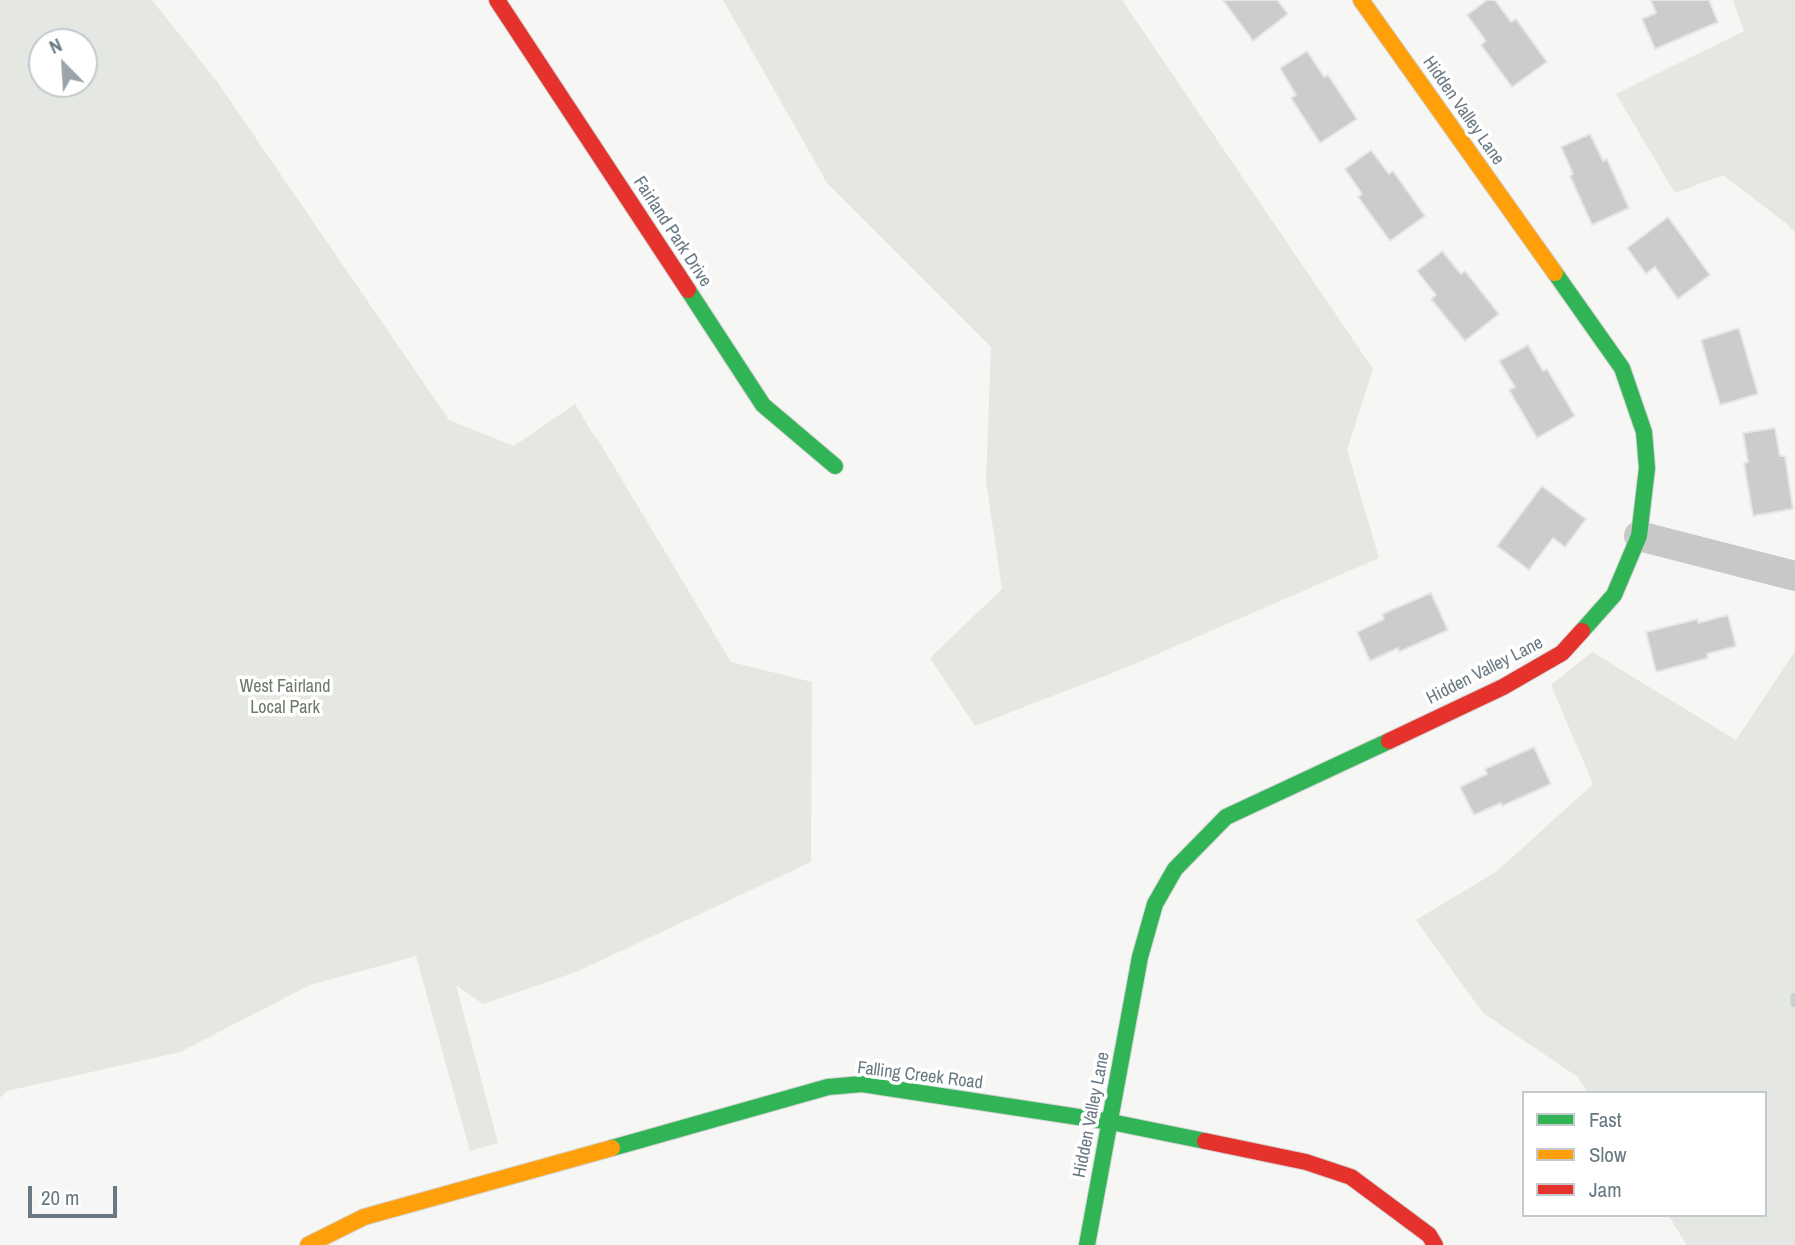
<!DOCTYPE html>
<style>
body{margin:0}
#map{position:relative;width:1795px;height:1245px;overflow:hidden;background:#f6f6f5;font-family:"Archivo Narrow",sans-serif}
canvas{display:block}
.legend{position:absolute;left:1522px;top:1091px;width:245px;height:126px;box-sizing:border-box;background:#fff;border:2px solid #c3c9cd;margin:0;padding:9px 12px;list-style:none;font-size:21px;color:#697983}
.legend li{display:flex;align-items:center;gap:14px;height:35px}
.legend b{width:35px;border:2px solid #c3c9cd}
.north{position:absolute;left:28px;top:28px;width:70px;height:70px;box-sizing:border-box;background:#fff;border:2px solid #c3c9cd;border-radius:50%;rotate:336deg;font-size:19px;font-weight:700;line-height:28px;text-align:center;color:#697983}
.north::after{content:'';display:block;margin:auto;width:24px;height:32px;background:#9aa5ab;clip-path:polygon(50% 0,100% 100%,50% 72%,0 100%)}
.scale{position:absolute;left:28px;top:1186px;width:89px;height:32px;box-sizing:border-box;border:4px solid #697983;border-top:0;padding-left:9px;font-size:21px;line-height:24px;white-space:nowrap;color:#697983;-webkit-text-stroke:5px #fff;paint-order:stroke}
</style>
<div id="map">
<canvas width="1795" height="1245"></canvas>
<ul class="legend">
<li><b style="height:9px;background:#30b455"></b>Fast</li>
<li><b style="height:9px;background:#ff9f0a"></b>Slow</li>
<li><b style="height:9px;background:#e5322d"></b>Jam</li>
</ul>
<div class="north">N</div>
<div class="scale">20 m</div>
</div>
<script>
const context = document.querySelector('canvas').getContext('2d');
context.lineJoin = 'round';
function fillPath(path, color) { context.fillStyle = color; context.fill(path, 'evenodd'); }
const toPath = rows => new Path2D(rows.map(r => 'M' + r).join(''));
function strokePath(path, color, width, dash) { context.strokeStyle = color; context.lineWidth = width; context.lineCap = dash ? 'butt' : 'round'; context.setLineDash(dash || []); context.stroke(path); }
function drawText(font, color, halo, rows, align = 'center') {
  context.font = font + ' "Archivo Narrow",sans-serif'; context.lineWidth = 7; context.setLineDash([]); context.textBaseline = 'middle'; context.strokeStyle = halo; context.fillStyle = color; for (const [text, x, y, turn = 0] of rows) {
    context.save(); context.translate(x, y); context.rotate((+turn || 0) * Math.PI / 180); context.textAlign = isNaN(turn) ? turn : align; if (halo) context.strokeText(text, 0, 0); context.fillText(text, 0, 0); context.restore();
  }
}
fillPath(toPath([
 [0,0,152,0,218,83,449,420,514,446,575,404,596,439,597,438,731,662,812,682,811,862,576,972,483,1004,456,985,498,1143,470,1151,416,956,310,985,180,1052,7,1091,0,1098],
 [42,42,84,42,84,84,42,84],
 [723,0,1122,0,1373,369,1347,450,1379,558,1130,666,975,726,930,658,1002,589,986,481,991,347,827,183],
 [1733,0,1795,0,1795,233,1787,224,1723,175,1675,193,1616,94,1744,31],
 [1795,651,1795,1245,1687,1245,1668,1215,1765,1215,1765,1093,1588,1093,1578,1077,1483,1013,1416,920,1496,872,1593,784,1551,685,1592,652,1736,740]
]), '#e5e7e3');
strokePath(toPath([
 [1795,997,1795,1003]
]), '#c8d1d3', 9);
const building = toPath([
 [1223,0,1277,0,1288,14,1253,41,1223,0],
 [1487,0,1495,0,1511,22,1516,19,1547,62,1512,87,1481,45,1486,41,1467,15,1487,0],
 [1651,0,1709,0,1718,22,1655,49,1642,19,1656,13,1651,0],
 [1307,51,1324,77,1328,75,1357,119,1320,143,1291,98,1296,95,1280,68,1307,51],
 [1590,134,1603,161,1607,159,1629,208,1592,225,1570,176,1573,174,1561,147,1590,134],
 [1371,150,1389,174,1393,171,1425,216,1390,241,1358,197,1362,194,1345,169,1371,150],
 [1668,217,1710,275,1678,299,1655,267,1646,274,1627,248,1668,217],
 [1442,251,1461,274,1465,271,1499,314,1465,341,1431,299,1436,295,1417,271,1442,251],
 [1739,328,1758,394,1720,405,1701,340,1739,328],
 [1528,345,1543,371,1547,369,1575,416,1537,438,1509,390,1515,387,1499,361,1528,345],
 [1775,428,1780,456,1785,456,1793,509,1753,516,1744,463,1748,462,1743,433,1775,428],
 [1542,486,1586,519,1565,547,1553,538,1529,570,1497,546,1542,486],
 [1431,593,1448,630,1399,652,1398,648,1370,661,1357,632,1384,619,1382,614,1431,593],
 [1728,615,1736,646,1707,654,1708,658,1656,672,1646,632,1698,619,1698,623,1728,615],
 [1534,747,1551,784,1502,806,1501,803,1474,815,1460,787,1487,774,1485,769,1534,747]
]);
fillPath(building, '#cbcdcd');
strokePath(building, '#e6e6e5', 2);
const fast = toPath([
 [1555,273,1622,368,1644,432,1647,468,1639,536,1614,595,1582,631],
 [688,290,763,405,835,466],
 [612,1148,828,1087,862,1084,1111,1122,1205,1141],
 [1087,1245,1140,957,1155,904,1175,869,1226,817,1389,741]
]);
const slow = toPath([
 [1361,0,1555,273],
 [308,1245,364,1217,612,1148]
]);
const jam = toPath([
 [497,0,688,290],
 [1389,741,1503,687,1562,653,1582,631],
 [1205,1141,1306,1162,1351,1177,1429,1235,1435,1245]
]);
strokePath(fast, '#d2d3d3', 18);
strokePath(slow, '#d2d3d3', 18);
strokePath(jam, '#d2d3d3', 18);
strokePath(toPath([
 [1639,536,1795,576]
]), '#c7c8c9', 30);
strokePath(fast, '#30b455', 16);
strokePath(slow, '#ff9f0a', 16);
strokePath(jam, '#e5322d', 16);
drawText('18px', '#697983', '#fff', [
 ["Hidden Valley Lane",1463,111,55],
 ["Fairland Park Drive",672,232,57],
 ["Hidden Valley Lane",1485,671,-27],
 ["Falling Creek Road",920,1076,7],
 ["Hidden Valley Lane",1092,1115,-79]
]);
drawText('18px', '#6c7a67', '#fff', [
 ["West Fairland",285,687],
 ["Local Park",285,708]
]);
</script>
